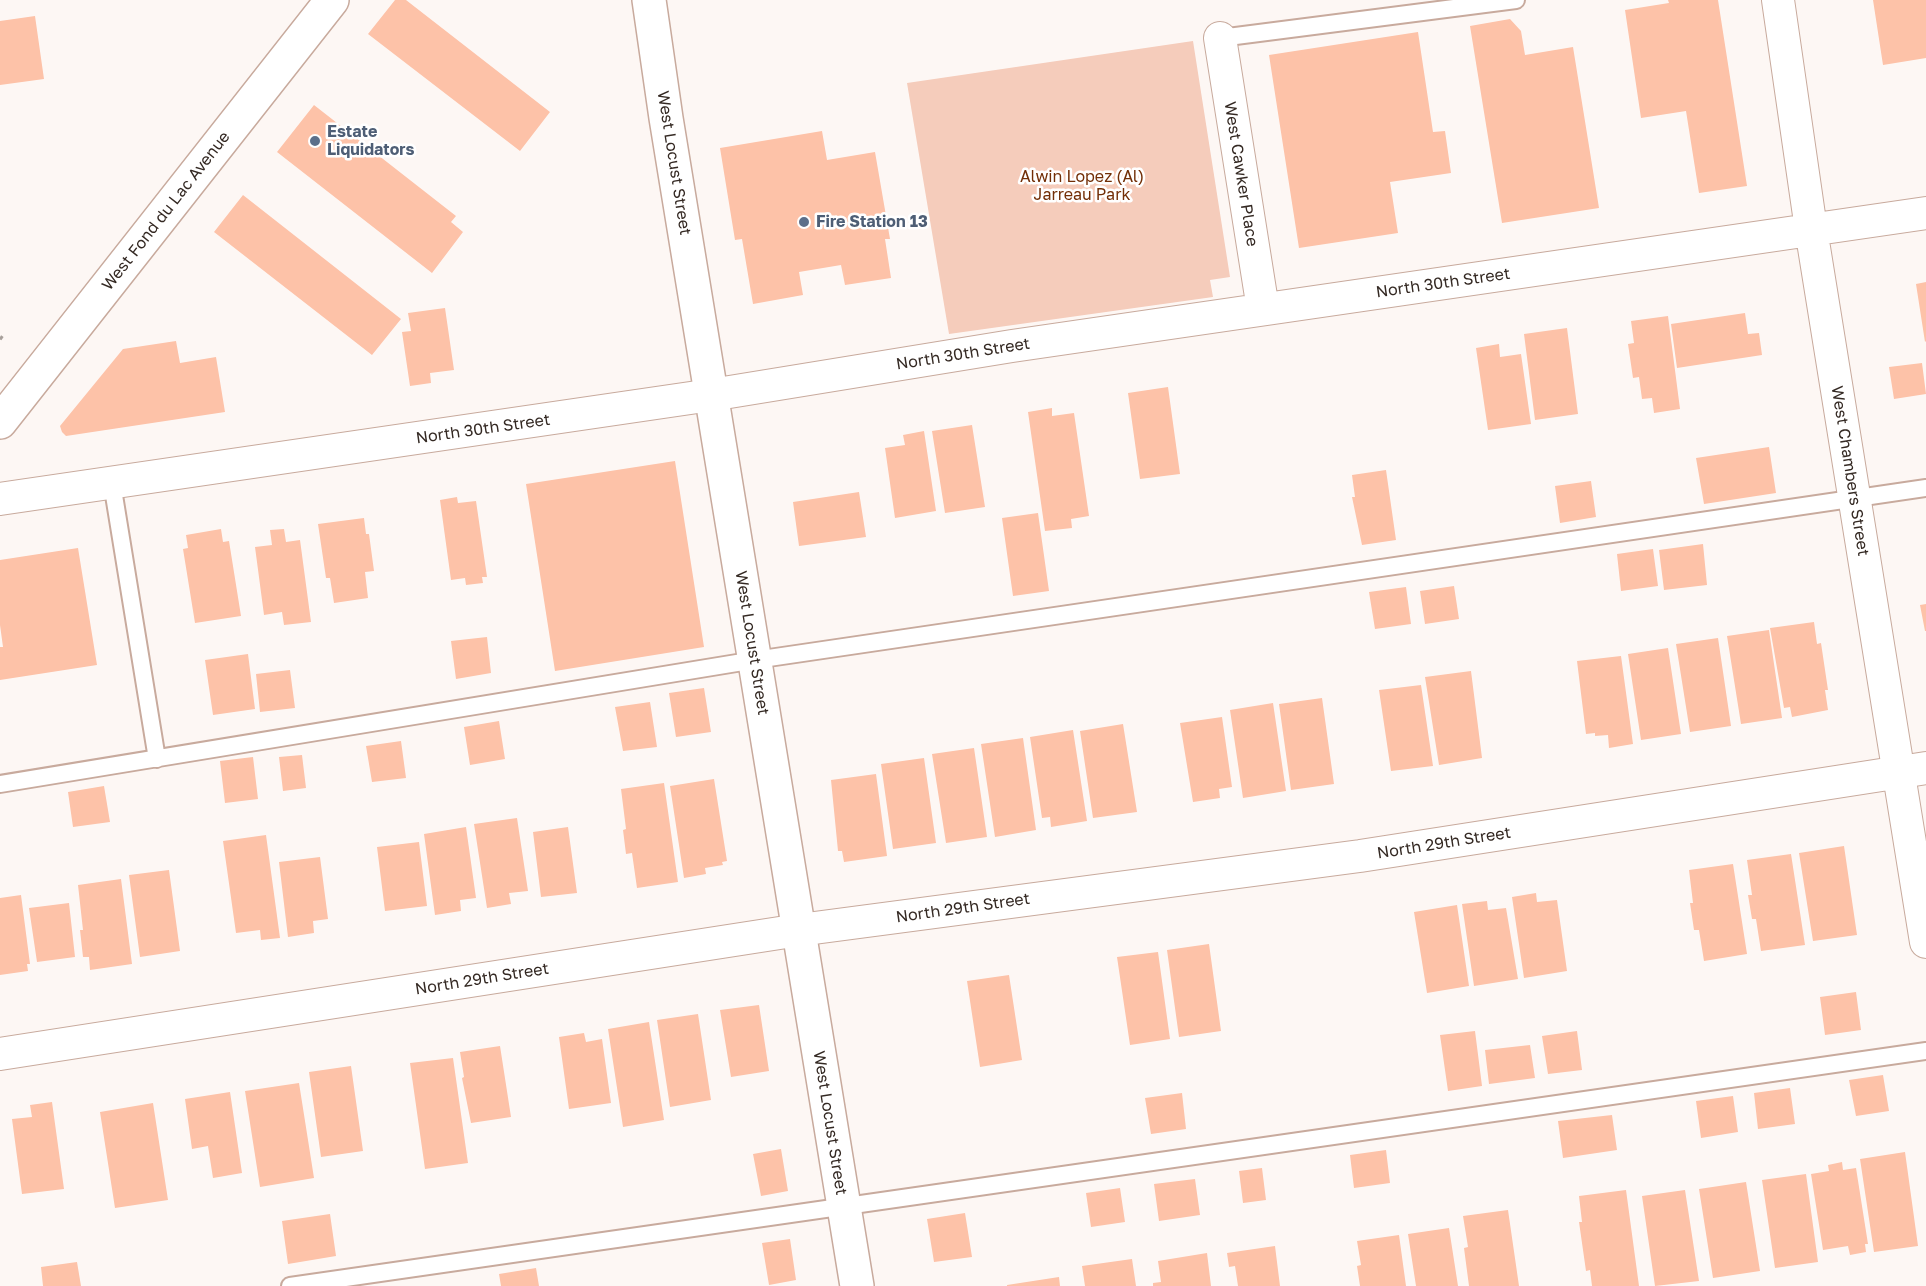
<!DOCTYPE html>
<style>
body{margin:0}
canvas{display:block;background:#fdf7f4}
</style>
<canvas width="1926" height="1286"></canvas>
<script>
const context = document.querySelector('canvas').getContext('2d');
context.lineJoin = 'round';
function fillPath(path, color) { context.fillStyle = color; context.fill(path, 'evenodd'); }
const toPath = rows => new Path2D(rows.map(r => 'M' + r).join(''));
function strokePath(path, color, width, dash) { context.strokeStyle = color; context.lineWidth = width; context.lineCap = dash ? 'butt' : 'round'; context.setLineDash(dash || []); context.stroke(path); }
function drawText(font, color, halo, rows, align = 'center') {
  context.font = font + ' "Golos Text",sans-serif'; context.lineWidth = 5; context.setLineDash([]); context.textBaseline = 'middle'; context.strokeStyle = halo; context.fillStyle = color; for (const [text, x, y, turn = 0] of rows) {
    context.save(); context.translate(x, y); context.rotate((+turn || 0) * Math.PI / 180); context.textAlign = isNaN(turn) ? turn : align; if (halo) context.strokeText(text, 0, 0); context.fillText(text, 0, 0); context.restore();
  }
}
fillPath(toPath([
 [1193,41,1230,277,1210,280,1213,297,949,334,907,83]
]), '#f5ccbb');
fillPath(toPath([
 [395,0,406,0,550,112,520,151,368,34],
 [1668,0,1718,0,1747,186,1699,193,1686,111,1641,118,1625,10,1669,3],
 [1873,0,1926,0,1926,58,1883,65],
 [35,16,44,79,0,85,0,21],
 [1510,19,1521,31,1525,55,1573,47,1599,208,1502,223,1470,26],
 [1418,32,1433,132,1445,131,1451,173,1390,182,1398,233,1299,248,1269,55],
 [314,105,456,216,451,222,463,232,432,273,277,152],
 [822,131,827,160,875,152,890,239,885,239,891,278,845,285,841,265,799,272,803,295,753,304,742,239,735,240,720,148],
 [243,195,401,319,372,355,214,232],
 [1926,282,1926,341,1925,342,1916,284],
 [445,308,454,370,430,373,431,383,410,386,402,332,411,331,408,313],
 [1745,313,1748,334,1759,333,1762,355,1677,368,1671,324],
 [1668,316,1680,409,1654,413,1652,398,1642,399,1639,377,1633,378,1628,344,1634,343,1631,321],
 [1567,328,1578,414,1535,420,1524,334],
 [176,341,180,363,216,357,225,412,66,436,62,432,60,426,123,349],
 [1499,344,1500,357,1521,354,1531,424,1488,430,1476,348],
 [1922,363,1926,394,1894,399,1889,367],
 [1168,387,1180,474,1140,479,1128,393],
 [1052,408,1052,416,1074,413,1089,516,1071,519,1072,528,1045,531,1028,412],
 [972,425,985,507,945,513,932,431],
 [924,431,936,511,895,518,885,448,905,445,903,435],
 [1769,447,1776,493,1704,504,1696,458],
 [675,461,704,647,555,671,526,484],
 [1386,470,1396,540,1362,545,1352,497,1355,497,1352,475],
 [1591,481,1596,517,1560,523,1555,486],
 [859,492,866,537,799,546,793,502],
 [457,497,458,503,476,501,487,577,482,577,483,583,466,585,465,578,451,580,440,500],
 [1038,513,1049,591,1013,596,1002,518],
 [364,518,366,534,369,534,374,571,365,572,368,598,334,603,330,578,326,578,318,524],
 [221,529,223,542,229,541,241,616,195,623,183,549,188,548,186,535],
 [284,529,286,542,300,540,311,622,284,625,282,612,264,615,255,547,272,545,270,530],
 [1703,544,1707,585,1664,590,1659,550],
 [78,548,97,665,0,680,0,647,3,647,0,625,0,560],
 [1653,549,1658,586,1621,591,1617,554],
 [1454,586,1459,619,1425,624,1420,591],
 [1406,587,1411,624,1375,629,1369,592],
 [1926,604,1926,631,1925,631,1920,605],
 [1814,622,1817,644,1821,643,1828,690,1825,690,1828,710,1792,717,1790,707,1784,708,1770,628],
 [1769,630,1782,718,1741,724,1727,636],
 [487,637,491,673,456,679,451,641],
 [1718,638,1731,726,1690,732,1676,644],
 [1668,648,1681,734,1641,740,1628,654],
 [248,654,255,709,213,715,205,660],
 [1621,656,1633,744,1609,748,1608,735,1595,736,1595,733,1586,734,1577,661],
 [290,670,295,708,260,712,256,674],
 [1471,671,1482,758,1439,765,1425,677],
 [1421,685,1433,766,1391,771,1379,690],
 [704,688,711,732,676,737,669,693],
 [1322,698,1334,784,1291,790,1279,704],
 [650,702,657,747,623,751,615,707],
 [1273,703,1286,791,1243,798,1230,710],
 [1222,717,1232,787,1219,789,1220,798,1193,802,1180,723],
 [499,721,505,759,470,765,464,727],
 [1123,724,1137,812,1093,818,1080,731],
 [1073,730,1087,821,1051,827,1050,817,1042,818,1030,737],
 [1023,738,1036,830,995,837,981,744],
 [401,741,406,778,372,782,366,746],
 [974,748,987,837,946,843,932,754],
 [302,755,306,788,283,791,279,757],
 [253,757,258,799,225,803,220,761],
 [924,758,936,843,893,849,881,764],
 [876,774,887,856,844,862,842,851,838,851,831,780],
 [714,779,727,861,722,862,723,865,705,868,706,874,684,878,670,786],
 [664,783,678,882,637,888,632,853,626,854,623,830,626,829,621,789],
 [104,786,110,822,73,827,68,792],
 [517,818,528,891,509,893,511,904,487,908,474,824],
 [466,827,476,898,460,900,461,911,435,915,424,834],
 [568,827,577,893,541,897,533,832],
 [266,835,280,938,261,940,260,930,236,933,223,841],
 [419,842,427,906,385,911,377,847],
 [1844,846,1857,935,1813,941,1799,853],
 [1791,854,1805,945,1761,951,1756,919,1752,919,1748,895,1752,895,1747,860],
 [320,857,328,919,313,921,314,933,288,937,279,862],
 [1733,864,1747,954,1704,961,1699,930,1694,930,1690,903,1693,903,1689,870],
 [169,870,180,951,140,957,129,875],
 [121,879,132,964,90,970,89,957,83,957,80,930,83,930,78,885],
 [1536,893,1537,902,1557,900,1567,971,1524,978,1512,897],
 [21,895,30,964,27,964,28,971,0,975,0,898],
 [1487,901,1488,910,1506,908,1518,979,1474,986,1462,904],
 [69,903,75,957,37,962,29,908],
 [1457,905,1469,986,1427,993,1414,912],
 [1209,944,1221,1031,1179,1037,1167,950],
 [1158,952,1170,1039,1130,1045,1117,957],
 [1009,975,1022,1060,980,1067,967,981],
 [1856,992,1861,1030,1825,1035,1820,997],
 [759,1005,769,1071,731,1077,720,1010],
 [698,1014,711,1100,670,1107,657,1020],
 [649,1022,664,1120,623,1127,608,1029],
 [1475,1031,1482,1086,1448,1091,1440,1035],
 [1577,1031,1582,1070,1548,1074,1542,1036],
 [584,1033,586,1042,602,1039,611,1103,569,1109,559,1037],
 [1530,1045,1535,1078,1489,1084,1485,1050],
 [500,1046,511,1117,471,1123,462,1078,464,1077,460,1052],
 [453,1058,468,1163,425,1169,410,1063],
 [351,1066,363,1151,321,1157,309,1072],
 [1883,1075,1889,1111,1856,1116,1849,1080],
 [299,1083,314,1178,260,1187,245,1091],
 [1790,1088,1795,1124,1758,1129,1754,1093],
 [230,1092,242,1173,213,1178,208,1146,192,1149,185,1099],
 [1182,1093,1186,1129,1151,1134,1145,1098],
 [1733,1096,1738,1132,1701,1138,1696,1101],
 [52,1102,64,1189,22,1194,12,1119,32,1117,30,1105],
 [153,1103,168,1200,115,1208,100,1112],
 [1612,1115,1617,1150,1563,1158,1558,1121],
 [781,1149,788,1191,761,1196,753,1154],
 [1386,1150,1390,1183,1354,1188,1350,1155],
 [1905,1152,1918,1246,1874,1252,1860,1159],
 [1842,1162,1843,1170,1856,1168,1868,1244,1865,1244,1866,1252,1850,1255,1848,1246,1823,1250,1811,1174,1829,1171,1828,1165],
 [1262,1168,1266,1200,1243,1203,1239,1171],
 [1806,1174,1818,1262,1775,1268,1762,1180],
 [1195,1179,1200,1215,1159,1221,1154,1184],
 [1746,1182,1760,1271,1713,1278,1699,1189],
 [1120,1188,1125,1222,1091,1227,1086,1193],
 [1626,1190,1639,1286,1592,1286,1590,1270,1586,1271,1579,1222,1582,1222,1579,1196],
 [1685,1190,1699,1281,1655,1286,1642,1196],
 [1508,1210,1519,1286,1469,1286,1464,1248,1468,1247,1463,1216],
 [965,1213,972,1257,934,1262,927,1219],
 [330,1214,336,1256,288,1264,282,1221],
 [1449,1228,1458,1286,1416,1286,1408,1234],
 [1399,1235,1406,1286,1360,1286,1357,1266,1361,1265,1357,1241],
 [790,1239,796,1280,769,1285,762,1243],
 [1275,1246,1280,1286,1238,1286,1235,1266,1229,1267,1227,1253],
 [1207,1253,1211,1286,1153,1286,1153,1283,1161,1282,1158,1261],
 [1132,1259,1136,1286,1085,1286,1082,1266],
 [77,1262,81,1286,43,1286,41,1267],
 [536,1268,539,1286,501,1286,499,1274],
 [1059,1277,1060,1286,1007,1286,1007,1285]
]), '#fdc2a8');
const lane = toPath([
 [1220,38,1516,0],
 [112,483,157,759],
 [0,784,755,660,1926,488],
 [290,1286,1926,1051]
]);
const street = toPath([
 [1778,0,1811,229,1926,942],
 [1220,38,1263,309],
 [0,499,711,395,1012,346,1926,213],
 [0,1054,799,930,1360,856,1926,768]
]);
const secondary = toPath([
 [649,0,666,118,857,1286]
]);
const primary = toPath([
 [0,422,332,0]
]);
strokePath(lane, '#c8aa9d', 20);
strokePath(street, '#c8aa9d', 34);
strokePath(secondary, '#c8aa9d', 36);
strokePath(primary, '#c8aa9d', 36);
strokePath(toPath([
 [0,337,3,339]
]), '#a8a09b', 4, [3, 3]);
strokePath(lane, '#fff', 16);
strokePath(street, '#fff', 32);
strokePath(secondary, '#fff', 33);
strokePath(primary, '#fff', 33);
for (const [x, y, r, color] of [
 [315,141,6,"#5c6f8a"],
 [804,222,6,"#5c6f8a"]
]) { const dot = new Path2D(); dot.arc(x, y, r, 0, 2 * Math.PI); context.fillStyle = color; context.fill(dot); strokePath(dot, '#fff', 2); }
drawText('bold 16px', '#4e5e75', '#fff', [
 ["Estate",327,132],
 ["Liquidators",327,150],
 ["Fire Station 13",816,222]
], 'left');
drawText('16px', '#342923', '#fff', [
 ["West Locust Street",674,163,81],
 ["West Cawker Place",1241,174,81],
 ["West Fond du Lac Avenue",166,211,-52],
 ["North 30th Street",1443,283,-8],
 ["North 30th Street",963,354,-9],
 ["North 30th Street",483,429,-8],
 ["West Chambers Street",1850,471,81],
 ["West Locust Street",752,643,81],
 ["North 29th Street",1444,843,-9],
 ["North 29th Street",963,908,-8],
 ["North 29th Street",482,979,-9],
 ["West Locust Street",830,1123,81]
]);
drawText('16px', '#722e06', '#fff', [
 ["Alwin Lopez (Al)",1082,177],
 ["Jarreau Park",1082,195]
]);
</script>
